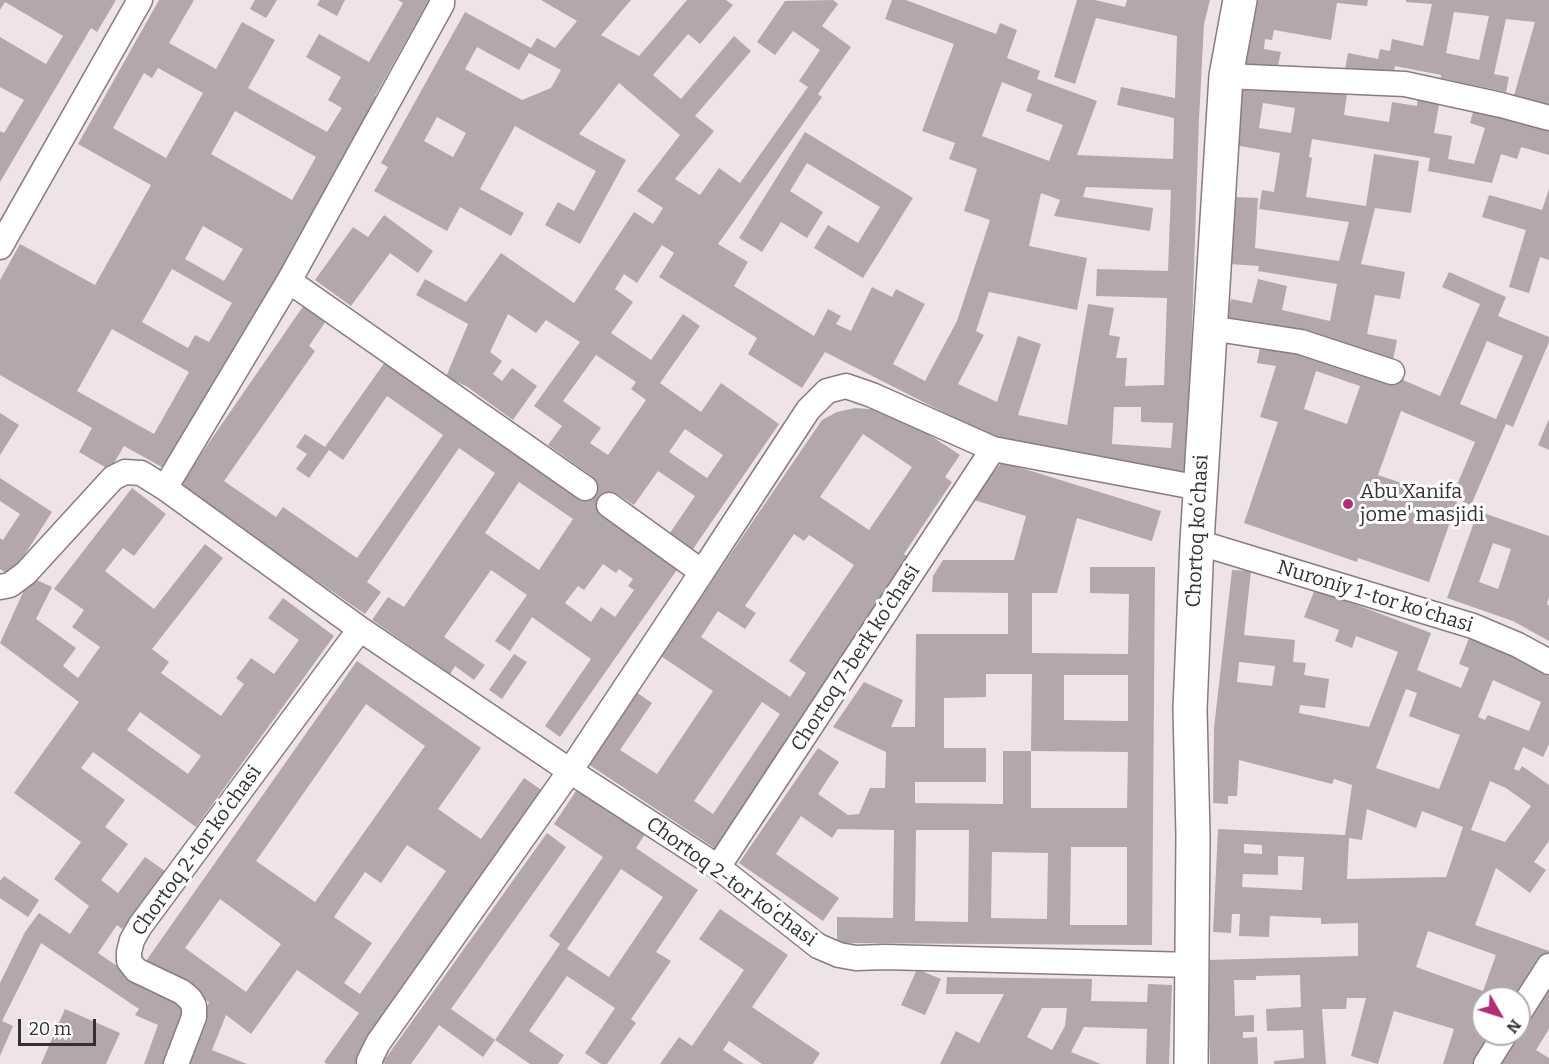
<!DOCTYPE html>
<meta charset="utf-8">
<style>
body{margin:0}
#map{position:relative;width:1549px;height:1064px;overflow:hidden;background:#f0e3e7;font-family:Bitter,serif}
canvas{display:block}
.north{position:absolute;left:1471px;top:986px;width:60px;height:60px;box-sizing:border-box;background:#fff;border:2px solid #aeacad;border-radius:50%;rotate:129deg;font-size:16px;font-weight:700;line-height:24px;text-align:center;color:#353032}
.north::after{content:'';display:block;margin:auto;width:21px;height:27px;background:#b22d73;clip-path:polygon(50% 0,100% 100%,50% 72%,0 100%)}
.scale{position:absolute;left:18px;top:1019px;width:78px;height:27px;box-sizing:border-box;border:3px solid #353032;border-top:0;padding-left:8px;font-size:18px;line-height:21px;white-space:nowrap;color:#353032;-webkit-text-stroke:4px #fff;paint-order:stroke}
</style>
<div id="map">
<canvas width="1549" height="1064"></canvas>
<div class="north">N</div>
<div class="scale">20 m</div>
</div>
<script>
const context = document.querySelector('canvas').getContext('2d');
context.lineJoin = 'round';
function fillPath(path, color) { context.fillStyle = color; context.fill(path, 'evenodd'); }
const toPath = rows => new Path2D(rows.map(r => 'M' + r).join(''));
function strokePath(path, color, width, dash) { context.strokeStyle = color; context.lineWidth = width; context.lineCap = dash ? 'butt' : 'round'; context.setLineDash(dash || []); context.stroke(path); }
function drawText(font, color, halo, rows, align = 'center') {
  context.font = font + ' Bitter,serif'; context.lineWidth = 6; context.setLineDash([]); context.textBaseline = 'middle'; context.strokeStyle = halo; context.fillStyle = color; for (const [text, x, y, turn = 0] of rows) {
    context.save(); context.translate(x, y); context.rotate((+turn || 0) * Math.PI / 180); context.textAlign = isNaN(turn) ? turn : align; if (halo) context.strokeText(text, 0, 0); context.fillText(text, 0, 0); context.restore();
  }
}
fillPath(toPath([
 [0,0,116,0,97,32,91,28,0,182,0,131,4,133,24,100,0,87,0,37,46,64,63,36,5,2,0,10],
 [159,0,194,0,169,43,216,69,242,22,275,40,248,88,327,132,342,108,328,100,341,77,306,57,319,34,369,62,403,3,398,0,429,0,375,96,380,99,169,471,124,446,110,470,79,452,92,428,0,375,0,280,20,244,95,285,151,185,78,144],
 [158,68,203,93,166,158,113,128,144,73,152,78],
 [235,111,316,157,292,200,211,154],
 [203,226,243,249,224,281,185,259],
 [172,269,232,303,209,342,195,335,188,348,142,322],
 [112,329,189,372,154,434,77,391],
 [255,0,277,0,266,18,250,9],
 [320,0,345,0,337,16,317,5],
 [541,0,631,0,601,35,639,56,687,0,726,0,733,5,700,44,688,34,653,75,681,99,734,36,751,51,695,116,714,131,675,179,700,195,719,168,740,183,808,87,799,81,820,50,793,31,775,55,757,42,785,1,833,0,838,4,822,26,851,47,818,94,822,97,718,244,748,262,734,286,814,336,828,309,841,316,836,324,851,331,872,287,892,297,896,289,925,304,893,364,925,381,957,321,990,220,964,211,977,169,949,159,955,143,922,131,954,44,885,19,892,0,906,0,996,34,1000,23,1017,30,1007,58,1040,71,1037,79,1097,101,1077,155,1173,159,1174,118,1117,105,1121,87,1175,98,1177,36,1096,18,1075,84,1054,77,1077,0,1095,0,1125,7,1127,0,1210,0,1204,24,1199,119,1191,358,1192,406,1186,473,1009,444,943,412,825,352,802,388,748,354,757,338,659,277,674,253,662,245,637,283,624,274,615,289,633,302,611,333,651,360,683,314,700,326,660,383,701,412,721,383,779,424,693,549,670,533,695,496,658,471,634,505,617,494,609,505,679,567,560,737,545,726,591,659,532,617,510,651,495,641,527,595,491,570,444,637,485,665,474,680,455,666,450,674,372,620,388,597,404,607,495,473,459,448,367,582,381,592,365,614,179,486,304,305,326,321,309,346,315,351,224,481,276,517,283,507,357,558,443,435,387,396,343,460,329,450,309,478,296,469,307,454,296,447,305,434,325,447,385,362,579,497,593,477,548,445,562,426,534,406,580,342,546,320,536,333,508,314,490,352,502,361,493,374,502,381,512,368,537,386,513,420,466,386,446,377,468,324,416,295,425,279,466,302,501,253,574,303,634,212,653,224,663,208,637,191,680,135,619,83,579,134,626,160,580,244,545,225,558,202,574,211,596,171,515,126,480,189,524,213,511,236,460,207,447,231,374,191,388,167,381,163,465,12,531,48,537,38,555,48,577,21],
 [477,47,519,70,529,53,561,70,551,88,522,100,465,69],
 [1002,82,1032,94,1026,111,1063,125,1049,161,982,136],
 [437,117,466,133,453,157,424,141],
 [1086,187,1171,190,1168,271,1097,269,1096,296,1167,298,1164,385,1125,386,1127,358,1116,358,1120,337,1109,335,1114,308,1088,304,1067,425,1018,415,1041,344,1018,336,997,402,958,384,984,335,976,331,989,292,1077,310,1087,258,1029,246,1041,193,1060,200,1054,216,1150,231,1153,208,1083,197],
 [596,355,636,382,631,389,646,400,608,455,590,443,601,428,563,401],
 [1114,407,1141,407,1141,422,1173,423,1171,448,1112,444],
 [685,429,723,455,707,478,669,452],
 [519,482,573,519,539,570,485,533],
 [603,564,616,573,619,569,633,579,628,586,634,590,615,617,601,607,591,622,565,603,578,586,584,590],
 [1257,0,1368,0,1367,6,1337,3,1331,40,1274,30,1272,40,1265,39,1264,49,1281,52,1277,70,1245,64],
 [1406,0,1549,0,1549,109,1513,99,1535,22,1506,19,1494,74,1509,77,1506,92,1441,78,1441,75,1395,66,1393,76,1344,75,1348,53,1378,59,1380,49,1390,51,1392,39,1423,46,1432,4,1406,2],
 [1454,12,1489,16,1479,60,1446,53],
 [1245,79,1347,94,1344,115,1389,122,1392,102,1417,106,1418,95,1440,99,1434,133,1452,136,1448,159,1474,164,1485,128,1470,123,1474,109,1549,121,1549,155,1521,147,1517,159,1501,154,1492,183,1428,171,1430,158,1312,139,1309,157,1312,158,1306,197,1366,206,1374,154,1419,161,1411,213,1375,208,1361,264,1405,272,1400,299,1375,295,1367,334,1397,340,1393,360,1226,322,1231,299,1252,303,1258,279,1287,286,1282,310,1330,321,1337,284,1258,271,1259,266,1230,264,1234,197,1258,198,1255,248,1339,261,1349,222,1259,209,1262,190,1274,192,1280,153,1234,145],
 [1263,103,1295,108,1291,133,1259,128],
 [805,132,913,198,863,278,814,248,828,225,858,243,880,207,807,163,790,191,823,212,807,238,781,222,762,252,739,238],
 [1549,189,1549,260,1540,257,1529,293,1509,287,1526,230,1482,217,1489,195,1542,210],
 [384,215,433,251,418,273,390,253,351,306,315,280,353,227,368,237],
 [1449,272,1506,297,1498,316,1549,337,1549,342,1513,427,1506,424,1471,505,1452,497,1475,442,1401,411,1378,475,1457,502,1429,582,1358,558,1357,562,1244,523,1278,422,1260,417,1276,366,1257,363,1262,337,1387,373,1440,396,1480,304,1442,287],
 [1487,341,1523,356,1496,419,1460,404],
 [1316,371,1360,386,1347,424,1304,409],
 [855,408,884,410,907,420,960,455,945,477,952,482,904,554,912,559,716,849,588,764,636,692,652,703,620,750,657,774,713,691,661,656,822,420,837,412],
 [863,434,912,467,869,530,820,497],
 [794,534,804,541,809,535,854,565,789,661,806,673,790,697,701,637,718,611,745,629,756,613,745,606],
 [762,702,780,714,713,814,694,801],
 [0,413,19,425,0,455],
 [1549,419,1549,450,1538,445],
 [1002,462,1161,511,1152,541,1077,518,1057,593,1032,593,1032,653,1128,654,1129,594,1090,593,1090,567,1155,567,1152,945,837,943,837,917,893,918,894,830,838,829,832,838,801,816,776,854,839,898,823,921,739,863,818,748,839,762,818,794,848,815,859,814,870,788,885,788,886,752,833,727,864,682,903,700,891,727,915,727,916,634,1008,634,1008,593,932,592,933,576,943,560,1014,560,1026,516,974,500,976,493],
 [986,674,1032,674,1031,751,1003,751,1003,804,915,803,915,782,986,782,986,748,944,748,944,698,986,697],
 [1064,675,1128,675,1128,721,1064,720],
 [1031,751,1128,752,1127,808,1031,808],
 [916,830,969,830,968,922,915,921],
 [1071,847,1127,847,1127,925,1070,925],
 [992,852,1048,853,1047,919,991,918],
 [0,478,52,512,11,576,0,569,0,538,3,540,20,514,0,501],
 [132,488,166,514,134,556,123,548,105,571,154,609,205,544,223,558,152,649,169,662,161,673,221,716,244,684,236,678,251,658,274,674,299,640,268,618,283,598,334,636,196,827,93,752,81,768,125,800,105,827,128,844,101,880,118,893,145,857,165,871,122,929,117,925,98,953,151,989,192,1011,168,1064,144,1064,158,1025,135,1015,139,1009,41,943,2,1021,13,1026,0,1056,0,983,25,932,39,913,70,934,89,906,54,879,81,842,14,793,79,702,0,643,30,577,52,587,36,619,76,648,63,666,78,678,100,647,72,627,84,610,54,589],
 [140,712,201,756,188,774,127,730],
 [1478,511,1549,536,1549,597,1547,604,1549,606,1549,641,1513,621,1447,598],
 [1493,543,1511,549,1498,589,1479,582],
 [1232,570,1251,571,1244,635,1295,640,1293,662,1306,663,1304,675,1329,679,1325,708,1300,705,1299,713,1369,727,1398,652,1356,636,1352,648,1335,641,1339,630,1304,617,1315,589,1431,633,1417,670,1461,688,1469,668,1459,664,1469,638,1504,651,1549,676,1549,744,1543,757,1523,747,1514,769,1519,771,1522,766,1549,785,1549,841,1534,862,1546,870,1530,893,1496,868,1475,925,1549,951,1549,953,1519,998,1483,998,1483,1034,1495,1034,1474,1064,1443,1064,1454,1029,1394,1011,1378,1064,1351,1056,1366,998,1347,998,1346,1009,1322,1009,1326,1064,1274,1064,1274,1061,1304,1058,1303,1030,1267,1031,1266,1009,1301,1007,1300,975,1256,976,1256,980,1234,980,1235,1016,1254,1015,1254,1032,1243,1032,1243,1038,1257,1037,1258,1064,1210,1064,1207,960,1358,956,1358,923,1321,924,1321,918,1270,916,1269,937,1239,936,1240,914,1232,914,1231,933,1213,932,1218,829,1345,835,1352,785,1334,779,1332,784,1239,760,1237,796,1228,796,1228,804,1213,803,1214,728],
 [1239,662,1275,666,1272,686,1237,682],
 [1493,680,1541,702,1529,731,1488,715,1485,720,1478,717],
 [1406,689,1417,693,1409,716,1460,735,1439,789,1376,768],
 [1490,781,1506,788,1531,806,1505,842,1471,830],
 [1367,809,1416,828,1422,811,1463,827,1446,877,1347,879,1349,838,1362,840],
 [1244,844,1262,845,1262,854,1244,853],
 [1278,856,1304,857,1302,890,1242,887,1243,874,1278,875],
 [1428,931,1496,955,1483,991,1416,967],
 [514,654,527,662,502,699,489,690],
 [357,661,481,748,438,809,481,839,524,778,546,793,356,1064,327,1064,324,1062,359,1013,297,970,251,1034,226,1015,212,1050,247,1064,181,1064,193,1042,209,1002,146,961],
 [366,704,425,746,315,902,256,861],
 [407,845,446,871,360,994,344,983,372,943,334,917,365,872,381,883],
 [220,899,281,944,246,992,185,948],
 [582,782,649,828,636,848,698,890,656,952,671,961,631,1019,636,1023,607,1064,601,1064,585,1053,615,1008,567,976,529,1031,564,1055,558,1064,530,1064,495,1040,560,944,549,936,603,857,554,824],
 [621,869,663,897,609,977,567,949],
 [547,833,566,847,451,1009,495,1040,483,1057,439,1025,411,1064,385,1064,383,1062],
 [4,876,39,900,28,917,0,898,0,881],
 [720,909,788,955,752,1007,820,1053,813,1064,762,1064,729,1041,723,1050,744,1064,660,1064,679,1037,692,1046,744,970,699,939],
 [917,969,941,979,925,1015,901,1005],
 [947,977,1092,979,1091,1001,1147,1002,1148,984,1172,985,1169,1064,1146,1064,1147,1029,1084,1027,1071,1052,1101,1064,940,1064,956,1031,979,1043,1004,994,946,994],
 [1042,1008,1067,1008,1065,1026,1052,1050,1027,1037],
 [1549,981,1549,1029,1536,1050,1549,1058,1549,1064,1495,1064,1515,1034,1519,1034,1519,1027],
 [65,1009,120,1033,106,1064,41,1064]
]), '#b3a7ab');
const minor = toPath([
 [1226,76,1405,84,1501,105,1549,118],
 [0,247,140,0],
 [289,281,442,4,442,0],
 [1210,328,1301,342,1392,372],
 [165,488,289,281,585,488],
 [609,505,702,572,808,410,827,391,846,386,872,395,993,449,1200,488],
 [1197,542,1473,626,1518,645,1549,662],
 [0,587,10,585,26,573,113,478,125,472,141,473,165,488,360,629,570,771,718,867,818,946,839,955,856,958,884,957,1192,965],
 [718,867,993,449],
 [1519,1013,1549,966],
 [176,1064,194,1017,194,1006,190,999,182,992,136,970,129,961,129,952,132,940,140,926,360,629],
 [370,1064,369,1061,378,1043,570,771,702,572],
 [1486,1064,1505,1034]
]);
const secondary = toPath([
 [1191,1064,1193,836,1190,709,1197,542,1226,76,1240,0]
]);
strokePath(minor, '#887c80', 27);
strokePath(secondary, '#887c80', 36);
strokePath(minor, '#fff', 24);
strokePath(secondary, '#fff', 33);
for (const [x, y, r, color] of [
 [1348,504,6,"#b22d73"]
]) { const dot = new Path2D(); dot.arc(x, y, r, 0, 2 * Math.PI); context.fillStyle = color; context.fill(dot); strokePath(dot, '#fff', 2); }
drawText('20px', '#353032', '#fff', [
 ["Abu Xanifa",1360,492],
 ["jome' masjidi",1360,515]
], 'left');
drawText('20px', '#353032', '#fff', [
 ["Chortoq koʻchasi",1198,531,-87],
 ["Nuroniy 1-tor koʻchasi",1375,597,17],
 ["Chortoq 7-berk koʻchasi",856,658,-57],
 ["Chortoq 2-tor koʻchasi",197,851,-54],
 ["Chortoq 2-tor koʻchasi",731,882,36]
]);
</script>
